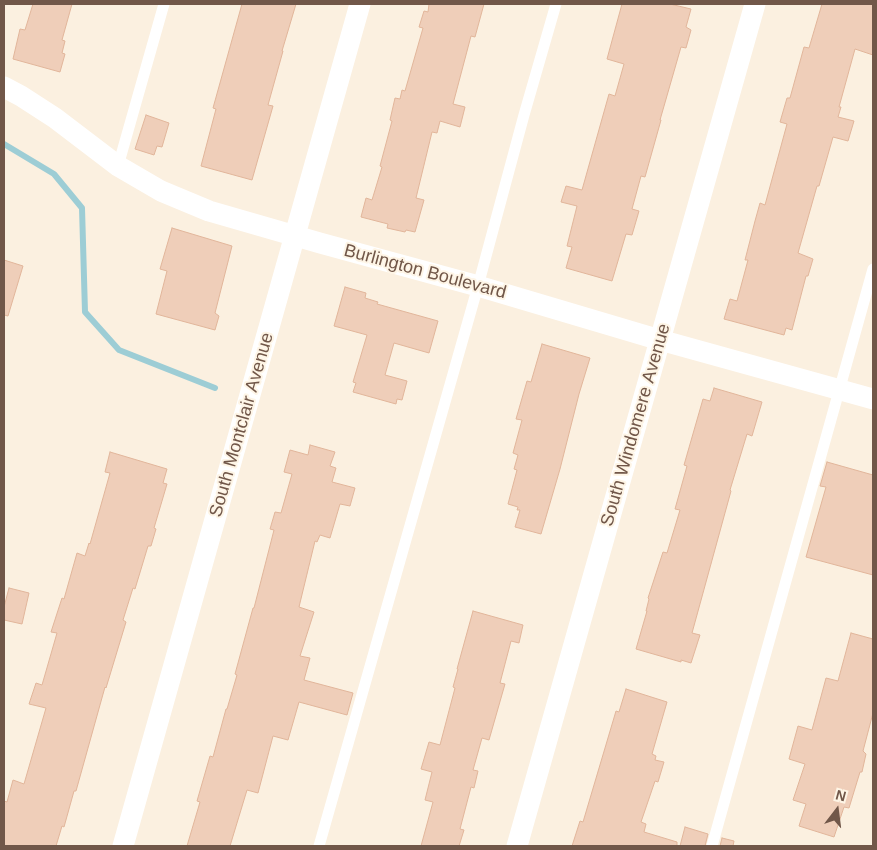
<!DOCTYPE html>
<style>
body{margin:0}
#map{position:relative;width:877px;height:850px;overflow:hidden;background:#fbf0e0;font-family:Arial,sans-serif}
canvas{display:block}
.frame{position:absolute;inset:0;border:5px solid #715749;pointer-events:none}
.north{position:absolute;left:812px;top:785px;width:50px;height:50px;-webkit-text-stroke:4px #fef5e6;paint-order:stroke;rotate:15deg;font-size:14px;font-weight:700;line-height:20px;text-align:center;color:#715749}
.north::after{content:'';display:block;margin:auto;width:18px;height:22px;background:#715749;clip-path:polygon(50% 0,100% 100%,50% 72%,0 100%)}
</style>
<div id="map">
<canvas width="877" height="850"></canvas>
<div class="frame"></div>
<div class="north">N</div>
</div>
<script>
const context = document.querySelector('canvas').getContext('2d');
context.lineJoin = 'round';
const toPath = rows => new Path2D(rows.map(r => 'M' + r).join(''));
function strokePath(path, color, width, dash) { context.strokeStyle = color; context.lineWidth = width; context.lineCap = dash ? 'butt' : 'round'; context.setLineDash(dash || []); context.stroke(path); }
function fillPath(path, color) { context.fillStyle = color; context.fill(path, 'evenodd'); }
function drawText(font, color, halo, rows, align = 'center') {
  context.font = font + ' Arial,sans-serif'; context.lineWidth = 4; context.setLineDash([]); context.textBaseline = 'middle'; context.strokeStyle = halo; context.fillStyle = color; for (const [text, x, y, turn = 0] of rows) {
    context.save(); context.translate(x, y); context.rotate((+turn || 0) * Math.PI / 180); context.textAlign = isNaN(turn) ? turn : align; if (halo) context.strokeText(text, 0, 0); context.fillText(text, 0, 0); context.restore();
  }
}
strokePath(toPath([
 [4,144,54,174,82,208,85,312,119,350,215,388]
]), '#9dcdd5', 6);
const building = toPath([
 [33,4,72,4,62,40,65,41,62,53,65,54,60,72,13,59,20,29,25,30,33,4],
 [242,4,296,4,282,51,283,51,268,105,273,106,252,180,201,166,216,109,213,108,242,4],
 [429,4,484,4,475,37,471,36,453,104,465,107,460,127,440,121,437,133,432,132,416,198,424,200,415,232,406,230,405,232,387,228,388,224,361,217,366,198,372,200,382,167,380,166,392,121,390,120,395,98,400,99,402,90,405,91,423,28,419,27,424,11,428,12,429,4],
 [622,4,670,4,691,9,686,27,691,30,686,48,681,47,660,120,661,120,645,177,641,176,632,209,639,211,632,235,626,234,612,281,566,268,572,247,567,246,577,206,561,202,566,186,582,190,609,94,615,96,624,64,607,59,622,4],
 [822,4,873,4,873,55,855,49,839,107,841,107,838,117,854,121,848,141,833,137,819,186,817,186,798,253,813,259,808,276,806,276,792,330,786,328,784,335,724,319,730,299,737,301,748,260,745,260,755,221,760,203,765,205,787,124,780,122,787,98,790,98,804,47,809,48,822,4],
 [146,115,169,123,162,147,157,146,154,155,135,149,146,115],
 [172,228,232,246,215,313,219,316,215,330,156,314,167,271,160,269,172,228],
 [4,260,23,266,8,316,4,315,4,260],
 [345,287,366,293,365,298,378,302,377,304,438,321,429,353,394,343,385,375,407,381,402,400,397,399,396,404,353,392,356,383,353,382,367,335,334,326,345,287],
 [542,344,590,358,579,394,560,469,541,534,515,527,520,510,517,510,518,507,508,504,517,470,514,469,518,455,513,453,522,420,516,419,527,381,531,382,542,344],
 [714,388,762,402,752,436,747,434,730,490,731,491,692,633,700,635,691,663,681,660,681,662,636,649,647,611,646,611,649,599,648,598,663,552,667,553,680,510,675,509,687,466,684,465,703,399,710,401,714,388],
 [310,445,335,452,330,466,336,468,332,482,355,488,350,506,340,504,330,538,320,535,317,542,315,541,299,607,314,612,300,656,310,658,304,680,353,693,347,715,299,702,288,740,273,736,258,793,247,790,230,846,187,846,200,802,197,801,210,756,213,757,226,709,227,709,237,675,235,674,253,608,254,608,274,530,270,529,275,512,281,513,292,474,284,472,290,450,308,455,310,445],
 [110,452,167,469,163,483,167,484,154,528,156,529,151,546,148,546,135,589,133,588,123,620,126,622,106,688,105,687,76,791,74,791,64,827,62,826,56,846,4,846,4,801,7,802,13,780,24,784,46,708,29,704,36,683,42,685,57,633,51,632,62,598,64,599,77,553,85,556,89,543,90,544,110,473,105,472,110,452],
 [827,462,873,475,873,575,806,557,826,487,820,486,827,462],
 [9,588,29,593,22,624,4,620,4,607,9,588],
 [473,611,523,625,519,643,511,641,500,683,505,684,489,740,482,738,473,770,478,771,474,788,471,787,460,829,464,830,459,846,421,846,433,802,425,800,432,772,421,769,429,742,440,745,455,688,453,687,458,669,457,669,473,611],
 [851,633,873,639,873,713,863,751,866,754,862,772,860,772,849,808,844,807,834,837,799,826,806,804,793,800,805,764,789,759,798,726,812,730,826,678,838,681,851,633],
 [626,689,667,702,652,754,656,756,655,760,664,762,658,782,655,781,641,822,646,824,644,832,677,842,677,846,572,846,580,821,583,822,616,711,619,712,626,689],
 [685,827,708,834,705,846,680,846,685,827],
 [722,838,734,841,733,846,720,846,722,838]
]);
fillPath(building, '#efceb9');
strokePath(building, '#e1b59a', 1);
strokePath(toPath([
 [118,166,164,4],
 [319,846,478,286,524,115,556,4],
 [712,846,873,269]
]), '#fff', 11);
strokePath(toPath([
 [4,87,21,96,55,118,118,166,161,191,209,211,320,243,478,286,660,340,873,399],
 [123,846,360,4],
 [517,846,755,4]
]), '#fff', 21);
drawText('18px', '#715749', '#fef5e6', [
 ["Burlington Boulevard",425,272,15],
 ["South Montclair Avenue",242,425,-74],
 ["South Windomere Avenue",636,425,-74]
]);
</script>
